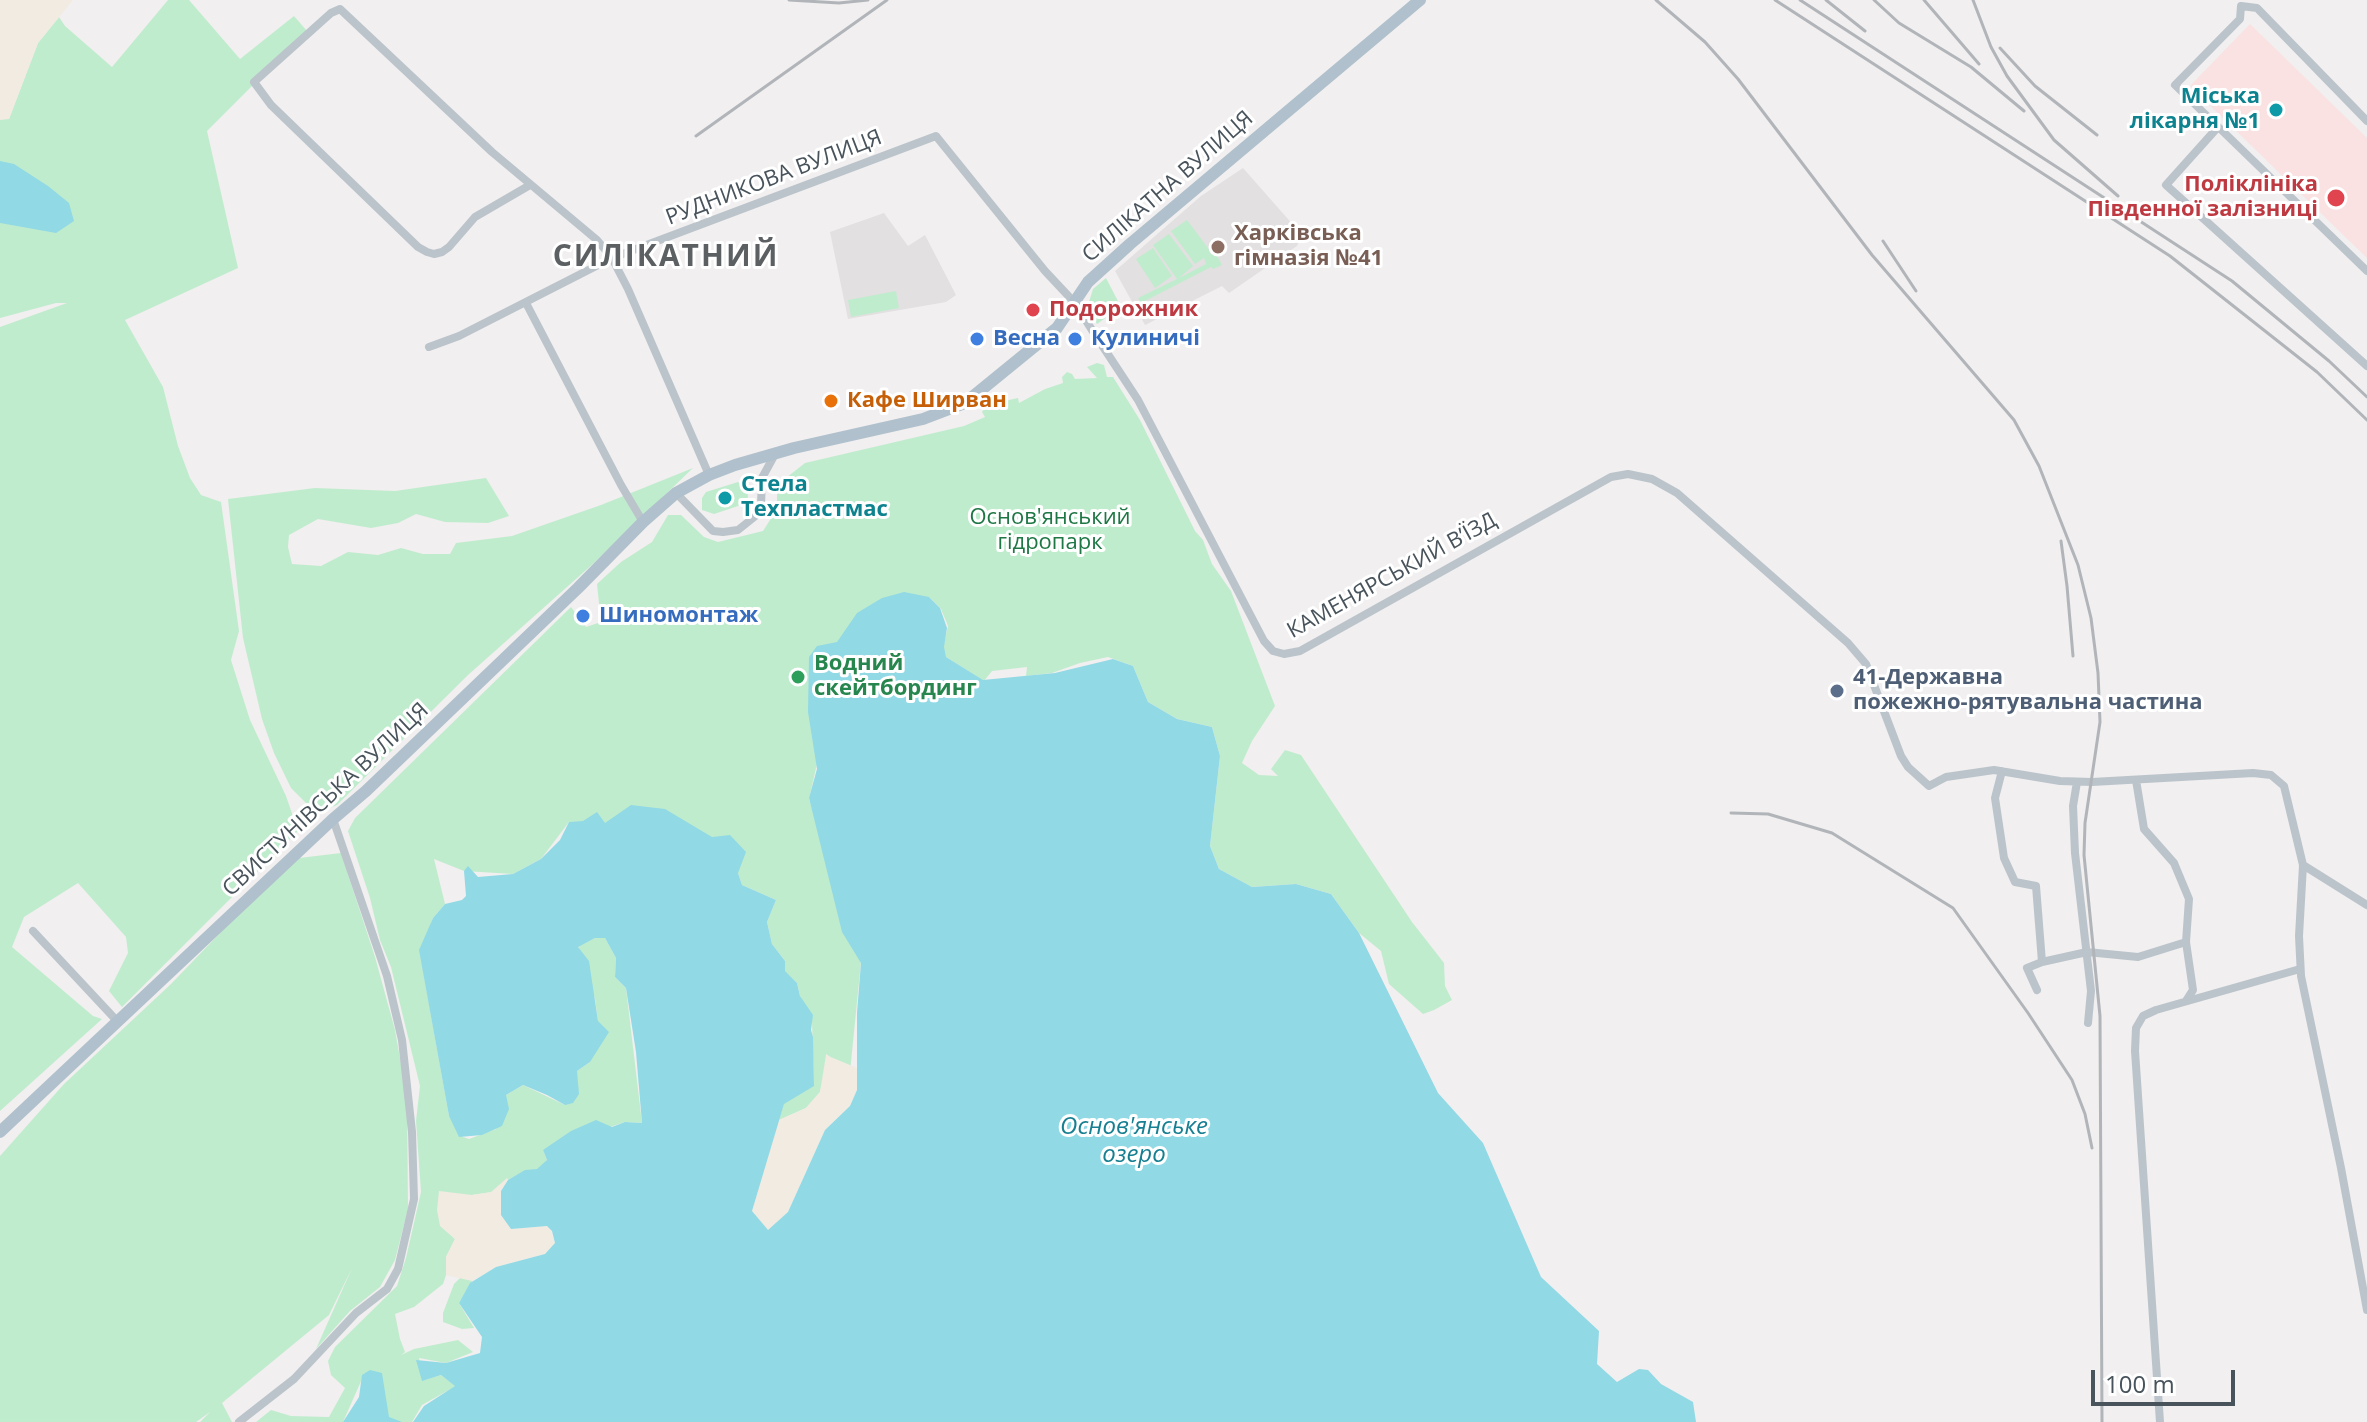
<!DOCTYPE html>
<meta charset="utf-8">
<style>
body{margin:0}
#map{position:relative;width:2367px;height:1422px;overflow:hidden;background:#f1efef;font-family:"Open Sans",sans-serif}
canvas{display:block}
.scale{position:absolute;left:2091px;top:1370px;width:144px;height:36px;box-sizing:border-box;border:4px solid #48535b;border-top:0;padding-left:10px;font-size:24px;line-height:28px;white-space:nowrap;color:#48535b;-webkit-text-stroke:6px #fff;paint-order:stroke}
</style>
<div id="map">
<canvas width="2367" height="1422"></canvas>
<div class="scale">100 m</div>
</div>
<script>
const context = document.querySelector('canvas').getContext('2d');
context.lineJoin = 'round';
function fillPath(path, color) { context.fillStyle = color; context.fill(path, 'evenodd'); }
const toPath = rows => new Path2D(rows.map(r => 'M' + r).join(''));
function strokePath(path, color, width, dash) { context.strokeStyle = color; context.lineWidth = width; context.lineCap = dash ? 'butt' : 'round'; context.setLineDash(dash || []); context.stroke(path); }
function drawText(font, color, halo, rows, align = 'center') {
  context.font = font + ' "Open Sans",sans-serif'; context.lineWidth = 6; context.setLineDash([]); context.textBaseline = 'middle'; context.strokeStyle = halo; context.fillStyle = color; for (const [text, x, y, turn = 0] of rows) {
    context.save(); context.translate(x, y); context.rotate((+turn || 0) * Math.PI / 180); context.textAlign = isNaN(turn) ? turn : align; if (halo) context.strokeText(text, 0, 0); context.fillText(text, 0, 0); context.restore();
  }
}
fillPath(toPath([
 [1243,168,1302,235,1297,246,1229,293,1222,286,1145,325,1115,271,1201,196],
 [884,213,908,246,925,235,956,295,946,302,848,319,830,232]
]), '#e2e0e0');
fillPath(toPath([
 [2250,24,2367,138,2367,258,2190,86]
]), '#f9e2e1');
fillPath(toPath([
 [168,0,189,0,240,59,294,16,307,31,207,131,238,268,125,320,163,387,178,446,190,478,201,495,221,502,239,631,231,660,250,720,286,796,298,831,122,1007,109,991,128,953,126,937,78,883,24,917,12,947,93,1016,102,1019,0,1111,0,327,67,303,56,303,0,318,0,118,9,119,38,43,59,17,65,26,112,67],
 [1187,220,1211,252,1210,254,1215,252,1222,265,1213,269,1211,267,1141,303,1138,298,1177,279,1153,245,1169,234,1193,266,1179,278,1206,264,1204,258,1195,264,1171,231],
 [1153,248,1172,276,1155,288,1136,259],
 [1106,278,1121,307,1097,324,1089,311,1089,302,1093,289],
 [896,291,899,308,851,317,848,300],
 [1097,363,1104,365,1107,377,1113,377,1140,420,1195,531,1203,540,1212,564,1231,591,1275,706,1252,741,1242,763,1259,775,1278,776,1271,769,1285,750,1301,755,1412,922,1444,963,1445,986,1452,1000,1434,1010,1423,1014,1389,984,1381,951,1359,933,1331,894,1296,884,1252,887,1219,869,1210,846,1220,756,1212,727,1177,719,1148,702,1133,666,1108,657,1080,663,1052,673,1026,676,1027,667,992,671,984,681,946,657,943,648,948,626,941,609,929,597,809,657,817,764,809,799,861,962,850,1072,826,1054,827,1065,820,1092,806,1108,779,1120,784,1103,814,1085,812,1022,800,996,797,983,785,972,785,961,772,944,767,922,776,900,742,885,738,873,605,824,569,822,541,859,513,874,464,871,434,859,445,904,433,918,420,953,449,1116,463,1137,469,1139,496,1129,506,1095,523,1085,565,1105,577,1071,590,1062,598,1021,595,999,578,946,595,938,605,938,616,958,615,977,626,988,642,1123,625,1122,543,1150,547,1160,541,1169,525,1171,508,1180,508,1179,493,1192,472,1195,440,1225,455,1239,446,1257,446,1275,443,1284,414,1307,395,1314,400,1339,405,1352,401,1355,414,1349,458,1340,473,1352,446,1363,419,1358,424,1380,441,1375,456,1386,422,1405,412,1422,399,1422,387,1418,370,1370,362,1379,343,1422,256,1422,271,1410,291,1416,329,1417,345,1388,331,1375,328,1361,335,1347,397,1286,406,1258,421,1192,416,1121,420,1086,391,967,380,940,370,898,348,831,355,818,571,607,586,627,601,622,597,584,621,562,652,542,668,515,681,515,704,537,718,542,763,531,777,509,777,485,805,463,964,426,985,417,982,412,984,409,991,404,1018,398,1019,403,1045,389,1063,383,1062,377,1067,372,1072,374,1075,379,1097,378,1087,367],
 [693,468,594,563,468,675,337,805,327,809,307,804,291,788,274,753,262,719,243,638,228,499,315,488,395,491,486,478,509,516,488,523,445,522,416,514,398,523,371,528,318,519,289,535,288,547,292,564,321,566,348,552,378,555,401,548,423,554,450,554,456,543,512,536,601,505],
 [738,482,747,489,748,497,744,504,714,514,702,510,702,498,706,492],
 [341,853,375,957,395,1030,407,1098,408,1209,395,1260,380,1287,350,1311,316,1349,352,1268,329,1315,222,1403,232,1422,200,1422,210,1412,196,1422,0,1422,0,1156,64,1084,171,984,291,859],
 [472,1266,480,1268,459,1303,474,1328,462,1329,443,1322,443,1313,454,1284]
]), '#c0ecce');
fillPath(toPath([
 [0,0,73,0,38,43,9,119,0,120],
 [826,1055,857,1068,857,1090,850,1106,825,1130,788,1212,768,1231,752,1211,779,1120,806,1108,820,1092],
 [507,1178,508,1180,501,1191,510,1229,547,1226,551,1231,555,1243,545,1254,496,1267,472,1281,446,1275,446,1257,455,1239,440,1226,437,1210,439,1191,472,1195,491,1192]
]), '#f1ebe1');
fillPath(toPath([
 [0,161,14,164,48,186,69,203,74,221,56,233,0,223],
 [904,592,929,597,940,608,947,628,944,647,946,657,983,680,1055,673,1113,659,1133,666,1148,702,1177,719,1212,727,1220,756,1210,846,1219,869,1252,887,1296,884,1331,894,1359,933,1438,1093,1483,1143,1541,1277,1599,1331,1597,1364,1617,1382,1639,1369,1648,1370,1661,1384,1693,1402,1696,1422,413,1422,424,1406,455,1386,441,1375,422,1381,416,1360,446,1363,480,1353,482,1337,459,1303,470,1283,496,1267,545,1254,555,1243,552,1231,547,1226,511,1229,501,1215,501,1191,508,1180,525,1170,537,1169,547,1160,543,1150,571,1131,596,1120,612,1127,625,1122,642,1123,636,1052,626,988,615,977,616,958,605,938,595,938,578,947,589,961,598,1021,609,1032,590,1062,577,1071,579,1094,573,1103,565,1105,547,1095,523,1085,506,1095,509,1109,502,1126,482,1135,459,1137,449,1116,419,950,433,918,445,904,462,900,466,896,464,871,468,866,478,877,513,874,541,859,560,840,569,822,583,821,597,812,605,823,631,805,665,809,712,837,730,835,746,852,738,873,742,885,776,900,767,922,772,944,785,961,785,971,797,983,800,996,813,1015,811,1030,813,1037,814,1086,784,1104,752,1211,768,1230,788,1212,825,1130,850,1106,857,1090,857,1013,861,963,842,932,809,798,817,769,808,712,809,657,817,646,837,642,857,613,882,598],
 [370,1370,382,1373,389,1417,402,1422,343,1422,359,1397,362,1375]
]), '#91d9e5');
strokePath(toPath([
 [2241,6,2240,19,2175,85,2367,271],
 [2241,6,2257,8,2367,121],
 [2218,127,2166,185,2367,366],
 [530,185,475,217,449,247,442,252,434,254,427,252,418,247,271,105,254,82,331,13,340,9,492,152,597,240,612,258,628,289,709,475],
 [526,303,621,485,643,522],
 [429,347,459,336,612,258,936,136,1045,271,1075,303,1092,330,1138,400,1264,641,1273,651,1284,654,1300,651,1611,477,1628,474,1652,479,1677,493,1848,643,1866,664,1901,756,1908,767,1929,786,1946,777,1994,770,2060,781,2092,782,2253,773,2271,775,2284,786,2303,865,2299,936,2301,976,2341,1168,2367,1310],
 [676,493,713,531,723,532,738,530,758,514,761,505,762,478,775,454],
 [2002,771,1995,798,2004,858,2015,882,2036,886,2042,962],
 [2136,780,2144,829,2174,863,2189,899,2186,942,2193,990,2186,1001],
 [2077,782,2073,806,2075,853,2091,991,2088,1023],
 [2303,865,2367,905],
 [33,931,118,1022],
 [2037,990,2027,968,2042,962,2087,952,2138,957,2186,942],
 [239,1422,294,1379,356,1313,387,1289,398,1269,414,1199,412,1132,402,1040,387,976,333,819],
 [2160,1422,2135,1051,2136,1028,2143,1016,2156,1010,2300,969]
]), '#bbc4cb', 8);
strokePath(toPath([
 [0,1132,333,819,366,791,578,588,643,522,676,493,709,475,735,465,794,448,923,419,965,403,1057,328,1088,282,1130,244,1420,0]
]), '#b0c0cc', 12);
strokePath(toPath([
 [789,0,839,3,868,0],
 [1656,0,1705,42,1738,79,1872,255,2014,420,2039,466,2078,565,2091,618,2098,673,2100,722,2085,823,2084,855,2100,1016,2102,1422],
 [1775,0,2170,256,2317,372,2367,420],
 [1800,0,2232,281,2329,361,2367,397],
 [1826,0,1865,31],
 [1874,0,1899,23,1971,67,2024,111],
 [1924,0,1979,64],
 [1973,0,1991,47,2007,76,2054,140,2118,196],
 [2000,48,2035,86,2097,135],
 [696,136,887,0],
 [1883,241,1916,291],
 [2061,541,2067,586,2073,656],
 [1731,813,1768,814,1832,833,1953,908,2028,1013,2072,1080,2085,1114,2092,1148]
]), '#b1b5b9', 3);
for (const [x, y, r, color] of [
 [2276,110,8,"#0f9aa8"],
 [2336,198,10,"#e0444e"],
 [1218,247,8,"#8d6e63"],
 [1033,310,8,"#e0444e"],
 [977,339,8,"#3f7fe0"],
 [1075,339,8,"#3f7fe0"],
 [831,401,8,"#e8710a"],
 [725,498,8,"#0f9aa8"],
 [583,616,8,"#3f7fe0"],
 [798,677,8,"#2e9e5b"],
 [1837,691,8,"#5c6f8a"]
]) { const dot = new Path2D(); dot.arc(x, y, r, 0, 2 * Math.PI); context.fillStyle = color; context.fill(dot); strokePath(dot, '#fff', 3); }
drawText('bold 22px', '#0d838f', '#fff', [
 ["Міська",2260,97],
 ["лікарня №1",2260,122],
 ["Стела",741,485,"left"],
 ["Техпластмас",741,510,"left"]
], 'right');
drawText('22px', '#48535b', '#fff', [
 ["РУДНИКОВА ВУЛИЦЯ",774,178,-21],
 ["СИЛІКАТНА ВУЛИЦЯ",1168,187,-41],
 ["КАМЕНЯРСЬКИЙ В’ЇЗД",1392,576,-29],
 ["СВИСТУНІВСЬКА ВУЛИЦЯ",326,800,-43]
]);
drawText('bold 22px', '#be3a42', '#fff', [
 ["Поліклініка",2318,185],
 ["Південної залізниці",2318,210],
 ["Подорожник",1049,310,"left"]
], 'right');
drawText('bold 22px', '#785e54', '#fff', [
 ["Харківська",1234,234],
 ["гімназія №41",1234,259]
], 'left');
drawText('bold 22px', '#366cbe', '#fff', [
 ["Весна",993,339],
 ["Кулиничі",1091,339],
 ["Шиномонтаж",599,616]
], 'left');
drawText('bold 22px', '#c56008', '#fff', [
 ["Кафе Ширван",847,401]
], 'left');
drawText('22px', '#1e7745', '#fff', [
 ["Основ'янський",1050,518],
 ["гідропарк",1050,543]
]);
drawText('bold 22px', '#27864d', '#fff', [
 ["Водний",814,664],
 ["скейтбординг",814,689]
], 'left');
drawText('bold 22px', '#4e5e75', '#fff', [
 ["41-Державна",1853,678],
 ["пожежно-рятувальна частина",1853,703]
], 'left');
drawText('italic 24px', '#167f91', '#fff', [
 ["Основ'янське",1134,1127],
 ["озеро",1134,1155]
]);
context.letterSpacing = '2px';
drawText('bold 30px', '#5c6063', '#fff', [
 ["СИЛІКАТНИЙ",666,257]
]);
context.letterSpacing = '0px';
</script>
